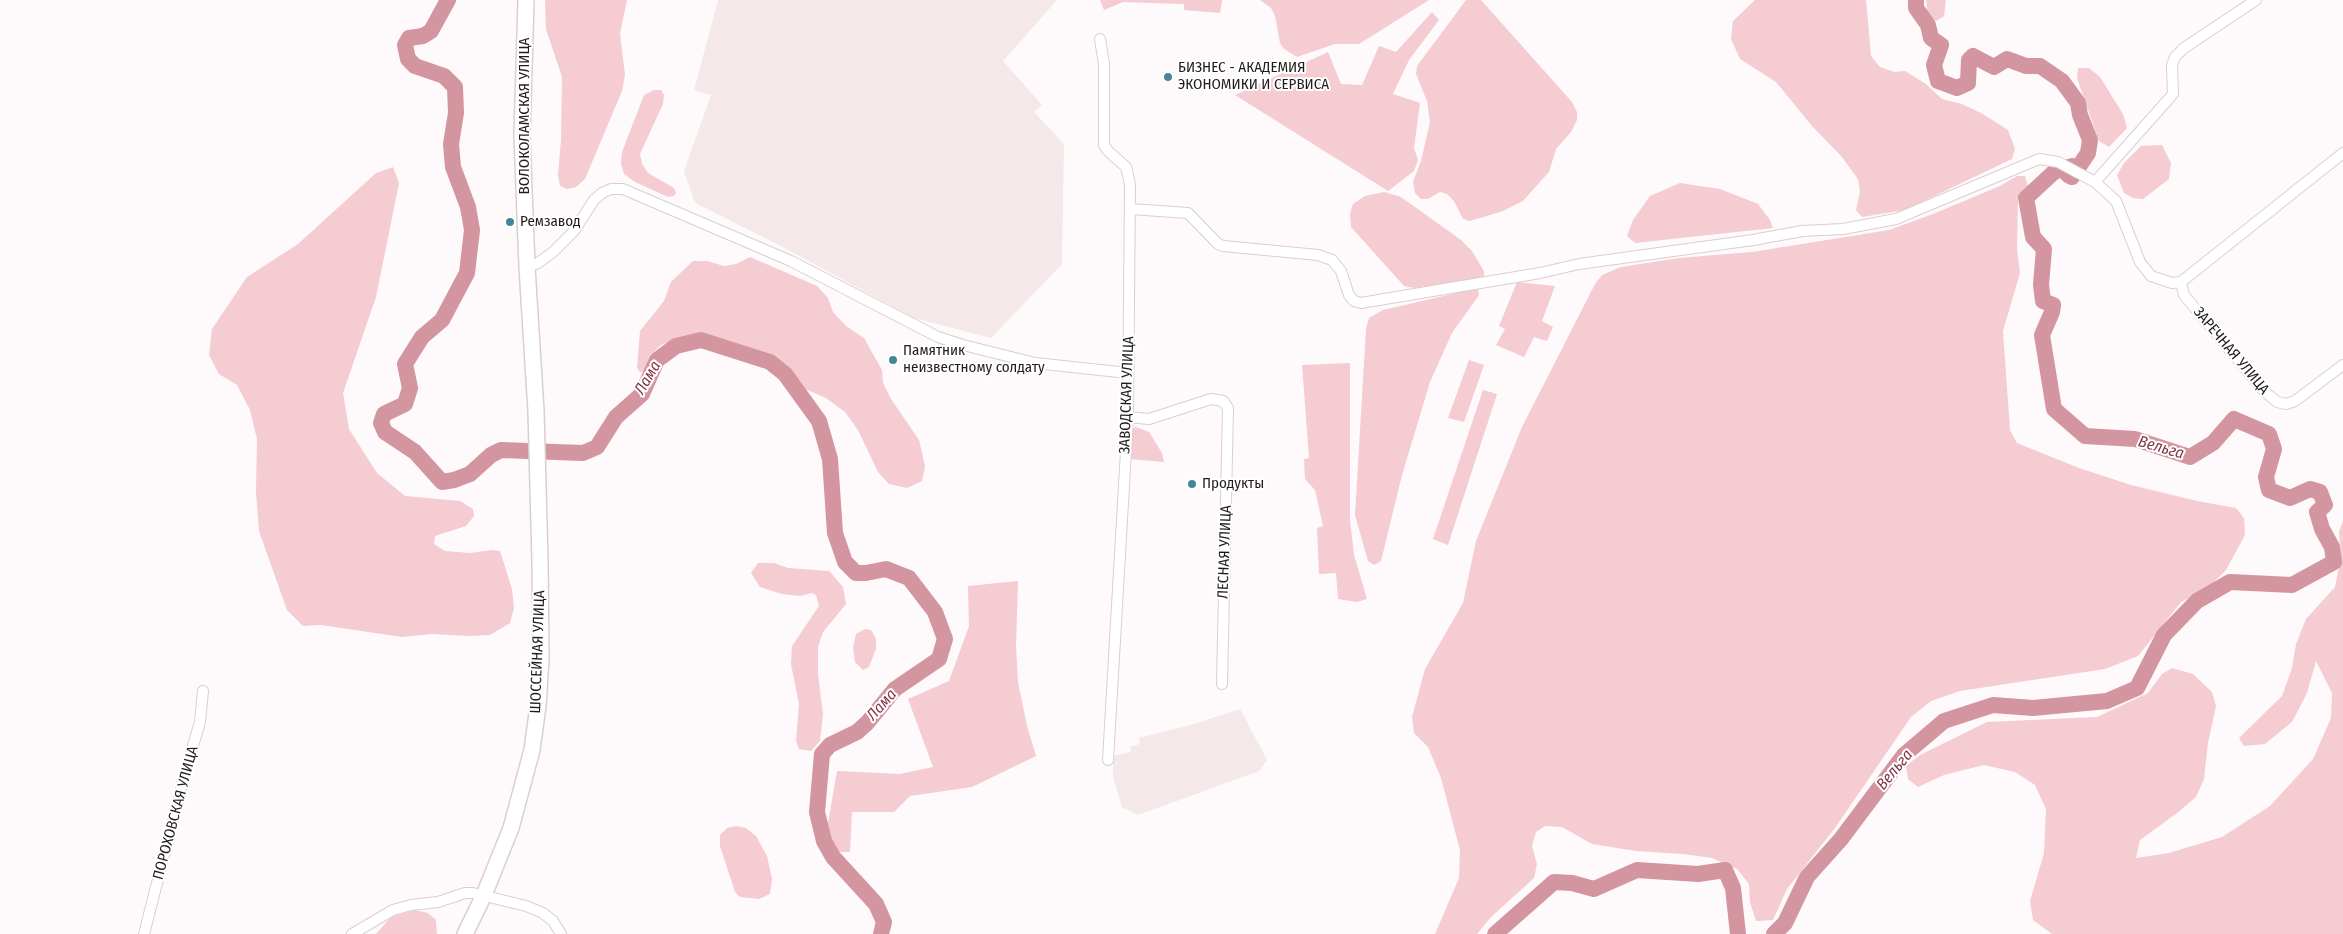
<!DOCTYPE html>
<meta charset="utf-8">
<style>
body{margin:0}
canvas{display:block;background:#fef9fa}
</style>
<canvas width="2343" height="934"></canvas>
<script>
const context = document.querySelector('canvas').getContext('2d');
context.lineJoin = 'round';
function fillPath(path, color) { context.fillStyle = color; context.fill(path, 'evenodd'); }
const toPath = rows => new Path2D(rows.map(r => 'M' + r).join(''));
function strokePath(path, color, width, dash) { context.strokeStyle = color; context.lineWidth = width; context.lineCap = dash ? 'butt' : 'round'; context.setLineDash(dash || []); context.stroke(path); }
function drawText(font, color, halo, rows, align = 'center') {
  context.font = font + ' "Fira Sans Condensed",sans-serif'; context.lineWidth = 4; context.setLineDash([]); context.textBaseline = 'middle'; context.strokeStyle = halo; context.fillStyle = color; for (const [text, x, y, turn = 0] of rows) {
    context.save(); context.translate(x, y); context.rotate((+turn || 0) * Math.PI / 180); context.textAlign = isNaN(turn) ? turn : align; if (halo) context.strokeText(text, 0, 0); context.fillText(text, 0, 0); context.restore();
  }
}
fillPath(toPath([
 [718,0,1057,0,1003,61,1042,105,1034,112,1064,144,1062,264,991,338,914,318,777,244,695,203,684,171,711,95,694,90],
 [1240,709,1267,760,1259,771,1138,815,1122,807,1113,777,1113,756,1131,752,1130,747,1140,744,1139,738,1194,724]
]), '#f4e8e9');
fillPath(toPath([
 [545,0,627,0,620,34,625,75,622,91,585,179,576,187,567,189,560,186,558,175,561,140,562,77,546,29],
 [1100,0,1222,0,1222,2,1220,13,1184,10,1184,4,1123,2,1104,10],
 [1260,0,1429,0,1359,44,1335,44,1297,57,1284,49,1280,43,1275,16,1271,8],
 [1466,0,1481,0,1572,102,1577,112,1577,120,1571,132,1556,149,1549,172,1523,201,1503,211,1470,221,1463,219,1454,201,1447,194,1440,192,1428,199,1421,199,1415,193,1413,182,1421,161,1430,122,1427,101,1416,74,1417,66],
 [1755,0,1866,0,1871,56,1880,67,1894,72,1905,71,1926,84,1942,99,1962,104,1981,113,2008,130,2015,149,2012,159,1905,210,1862,217,1856,210,1860,192,1858,179,1842,157,1812,126,1776,82,1740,59,1731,39,1733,21],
 [1926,0,1946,0,1944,16,1936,21,1928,17],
 [1432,12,1439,20,1409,60,1393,94,1420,103,1414,148,1418,160,1414,171,1388,191,1235,95,1328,52,1341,84,1362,85,1379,46,1396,52],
 [2078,68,2089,68,2100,77,2123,114,2127,128,2109,147,2099,141,2077,78],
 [654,90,661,90,664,95,663,104,640,154,642,164,648,173,674,188,676,193,674,196,668,197,635,182,624,174,621,164,622,152,644,95],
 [2162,145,2171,163,2169,179,2143,199,2133,198,2124,193,2117,175,2124,163,2141,146],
 [393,167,399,183,376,297,343,393,349,429,377,473,405,496,460,501,473,509,474,516,466,526,435,536,434,544,445,551,470,553,492,550,500,551,512,589,514,608,510,623,490,635,469,636,432,634,402,637,321,625,303,626,287,610,259,531,256,492,257,439,250,410,237,385,219,374,209,355,212,329,247,277,298,244,376,173],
 [2017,176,2025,176,2028,186,2018,198,2017,249,2020,273,2003,331,2010,430,2017,443,2079,468,2131,485,2197,501,2236,508,2244,518,2245,535,2226,570,2208,588,2181,602,2138,656,2105,669,1960,691,1931,701,1911,717,1835,828,1787,889,1773,920,1756,921,1750,902,1749,884,1737,869,1712,858,1683,854,1636,851,1592,844,1562,827,1545,826,1536,832,1532,846,1537,864,1534,878,1491,917,1477,934,1435,934,1459,878,1460,850,1441,778,1428,747,1414,733,1412,717,1425,669,1463,603,1476,541,1522,427,1595,284,1602,275,1621,267,1679,258,1752,252,1889,230,1933,214,2000,186],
 [1680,183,1720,189,1758,204,1770,220,1773,228,1635,243,1627,236,1633,220,1650,196],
 [1384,192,1401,197,1461,240,1472,251,1484,271,1484,276,1480,279,1414,288,1404,286,1351,227,1350,214,1353,204,1365,196],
 [750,257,817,286,828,298,833,312,846,326,864,338,882,370,883,383,891,399,919,440,925,466,922,481,907,488,889,484,878,472,858,430,845,412,826,398,803,388,787,365,770,355,738,344,707,336,684,336,661,345,650,355,645,372,640,372,637,368,640,331,664,301,671,282,693,261,707,261,724,266,736,264],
 [1517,282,1555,286,1542,321,1553,327,1547,341,1534,337,1524,357,1496,345,1505,329,1499,326],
 [1478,288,1479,295,1452,333,1430,382,1402,475,1381,561,1374,565,1368,561,1355,515,1366,329,1369,318,1383,310],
 [1469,360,1484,365,1464,422,1448,418],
 [1350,363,1350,520,1354,555,1367,599,1357,602,1338,599,1336,573,1319,574,1317,528,1323,526,1315,490,1305,479,1304,459,1309,458,1302,365],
 [1483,390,1497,394,1448,545,1433,539],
 [1136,427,1149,432,1162,453,1164,462,1130,459,1131,429],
 [2343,521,2343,934,2052,934,2033,920,2030,901,2044,853,2046,809,2035,785,2015,772,1984,765,1944,775,1918,787,1908,779,1906,766,1920,755,1987,722,2097,717,2148,693,2162,674,2172,668,2193,674,2212,692,2216,706,2208,743,2204,779,2196,797,2177,813,2140,840,2136,858,2169,853,2222,837,2270,806,2313,759,2331,718,2332,693,2316,661,2307,693,2292,722,2265,744,2244,746,2239,738,2282,696,2292,668,2296,644,2306,619,2335,587,2341,557,2339,531],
 [758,563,774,563,788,568,829,571,843,587,846,604,823,632,818,647,818,674,823,714,820,741,811,751,799,749,796,741,799,704,791,664,792,646,819,606,816,595,812,593,800,596,782,594,760,587,751,573],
 [1018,581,1016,646,1018,682,1027,726,1036,756,972,787,910,796,894,812,852,812,850,852,838,852,831,845,828,823,837,771,900,774,933,767,908,699,949,681,969,626,968,586],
 [865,629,871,630,876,639,876,649,869,667,863,670,855,662,853,647,856,634],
 [736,826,746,828,756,836,767,856,772,879,770,894,759,899,740,897,735,892,720,846,720,835,727,828],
 [415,910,428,913,436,920,437,934,376,934,391,917]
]), '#f4ccd2');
strokePath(toPath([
 [448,0,431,31,423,36,409,38,405,45,408,59,415,66,444,76,455,87,456,113,451,144,453,167,468,207,472,230,467,273,442,320,422,337,405,364,410,388,405,404,384,414,381,423,385,432,415,452,442,482,454,480,470,474,491,455,501,450,583,453,597,447,616,417,642,394,657,360,676,346,701,340,770,362,785,374,819,421,830,459,835,533,845,562,856,573,866,573,886,569,909,578,935,612,945,639,939,659,895,689,867,723,857,732,830,745,822,754,817,812,824,841,833,857,876,904,884,922,881,934],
 [1495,934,1554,882,1572,883,1594,889,1637,870,1698,874,1725,870,1733,888,1738,934],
 [1774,934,1785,923,1807,877,1841,839,1904,755,1944,721,1993,705,2033,708,2107,701,2137,688,2164,635,2197,601,2230,582,2292,585,2334,562,2332,547,2322,529,2317,512,2325,505,2320,492,2310,489,2290,498,2269,490,2266,477,2274,449,2269,434,2234,419,2213,443,2190,457,2135,439,2085,436,2054,409,2042,335,2052,312,2053,305,2043,301,2041,285,2044,249,2033,237,2026,198,2054,172,2072,166,2068,175,2072,177,2088,153,2090,140,2080,115,2078,103,2062,81,2040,66,2026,66,2007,59,1994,67,1973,56,1969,60,1968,83,1957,88,1938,81,1934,65,1941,45,1931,38,1928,25,1916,8,1916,0]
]), '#d3959f', 16);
const street = toPath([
 [1100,39,1104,64,1104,145,1108,151,1126,167,1130,184,1128,417,1108,760],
 [2095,182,2173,94,2172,65,2175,57,2184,48,2256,0],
 [1130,209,1188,213,1218,244,1223,246,1318,255,1332,260,1341,271,1349,295,1354,301,1361,303,1540,273,1579,264,1753,240,1802,231,1843,229,1896,219,2039,159,2058,162,2095,182,2116,201,2140,262,2151,276,2172,283,2181,282,2343,153],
 [527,267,538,263,553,252,574,231,594,200,602,193,611,189,623,189,791,261,938,337,963,345,1035,363,1128,373],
 [2181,282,2184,295,2263,390,2277,402,2286,404,2295,401,2343,365],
 [1128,417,1149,419,1211,399,1223,401,1228,408,1222,684],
 [144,934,185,773,200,722,203,691],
 [352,934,393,910,411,905,438,902,465,893,473,893,526,906,543,913,553,921,561,934]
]);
const primary = toPath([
 [465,934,484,895,511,828,532,750,538,706,541,659,540,562,536,411,527,267,522,136,526,0]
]);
strokePath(street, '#dacfd0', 12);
strokePath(primary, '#dacfd0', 18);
strokePath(street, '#fff', 10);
strokePath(primary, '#fff', 15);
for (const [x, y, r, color] of [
 [1168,77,5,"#448598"],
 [510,222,5,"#448598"],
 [893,360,5,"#448598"],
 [1192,484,5,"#448598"]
]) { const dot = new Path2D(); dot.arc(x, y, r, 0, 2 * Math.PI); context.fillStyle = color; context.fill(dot); strokePath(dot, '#fff', 2); }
drawText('15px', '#211d1d', '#fff', [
 ["БИЗНЕС - АКАДЕМИЯ",1178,68],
 ["ЭКОНОМИКИ И СЕРВИСА",1178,85],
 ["Ремзавод",520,222],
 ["Памятник",903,351],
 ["неизвестному солдату",903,368],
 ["Продукты",1202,484]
], 'left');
drawText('15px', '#211d1d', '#fff', [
 ["ВОЛОКОЛАМСКАЯ УЛИЦА",525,116,-90],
 ["ЗАРЕЧНАЯ УЛИЦА",2231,351,50],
 ["ЗАВОДСКАЯ УЛИЦА",1127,395,-88],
 ["ЛЕСНАЯ УЛИЦА",1225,552,-88],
 ["ШОССЕЙНАЯ УЛИЦА",538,652,-88],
 ["ПОРОХОВСКАЯ УЛИЦА",176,813,-75]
]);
drawText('italic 16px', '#833748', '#fff', [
 ["Лама",648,378,-59],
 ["Вельга",2161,448,16],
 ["Лама",882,705,-48],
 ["Вельга",1895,770,-50]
]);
</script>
